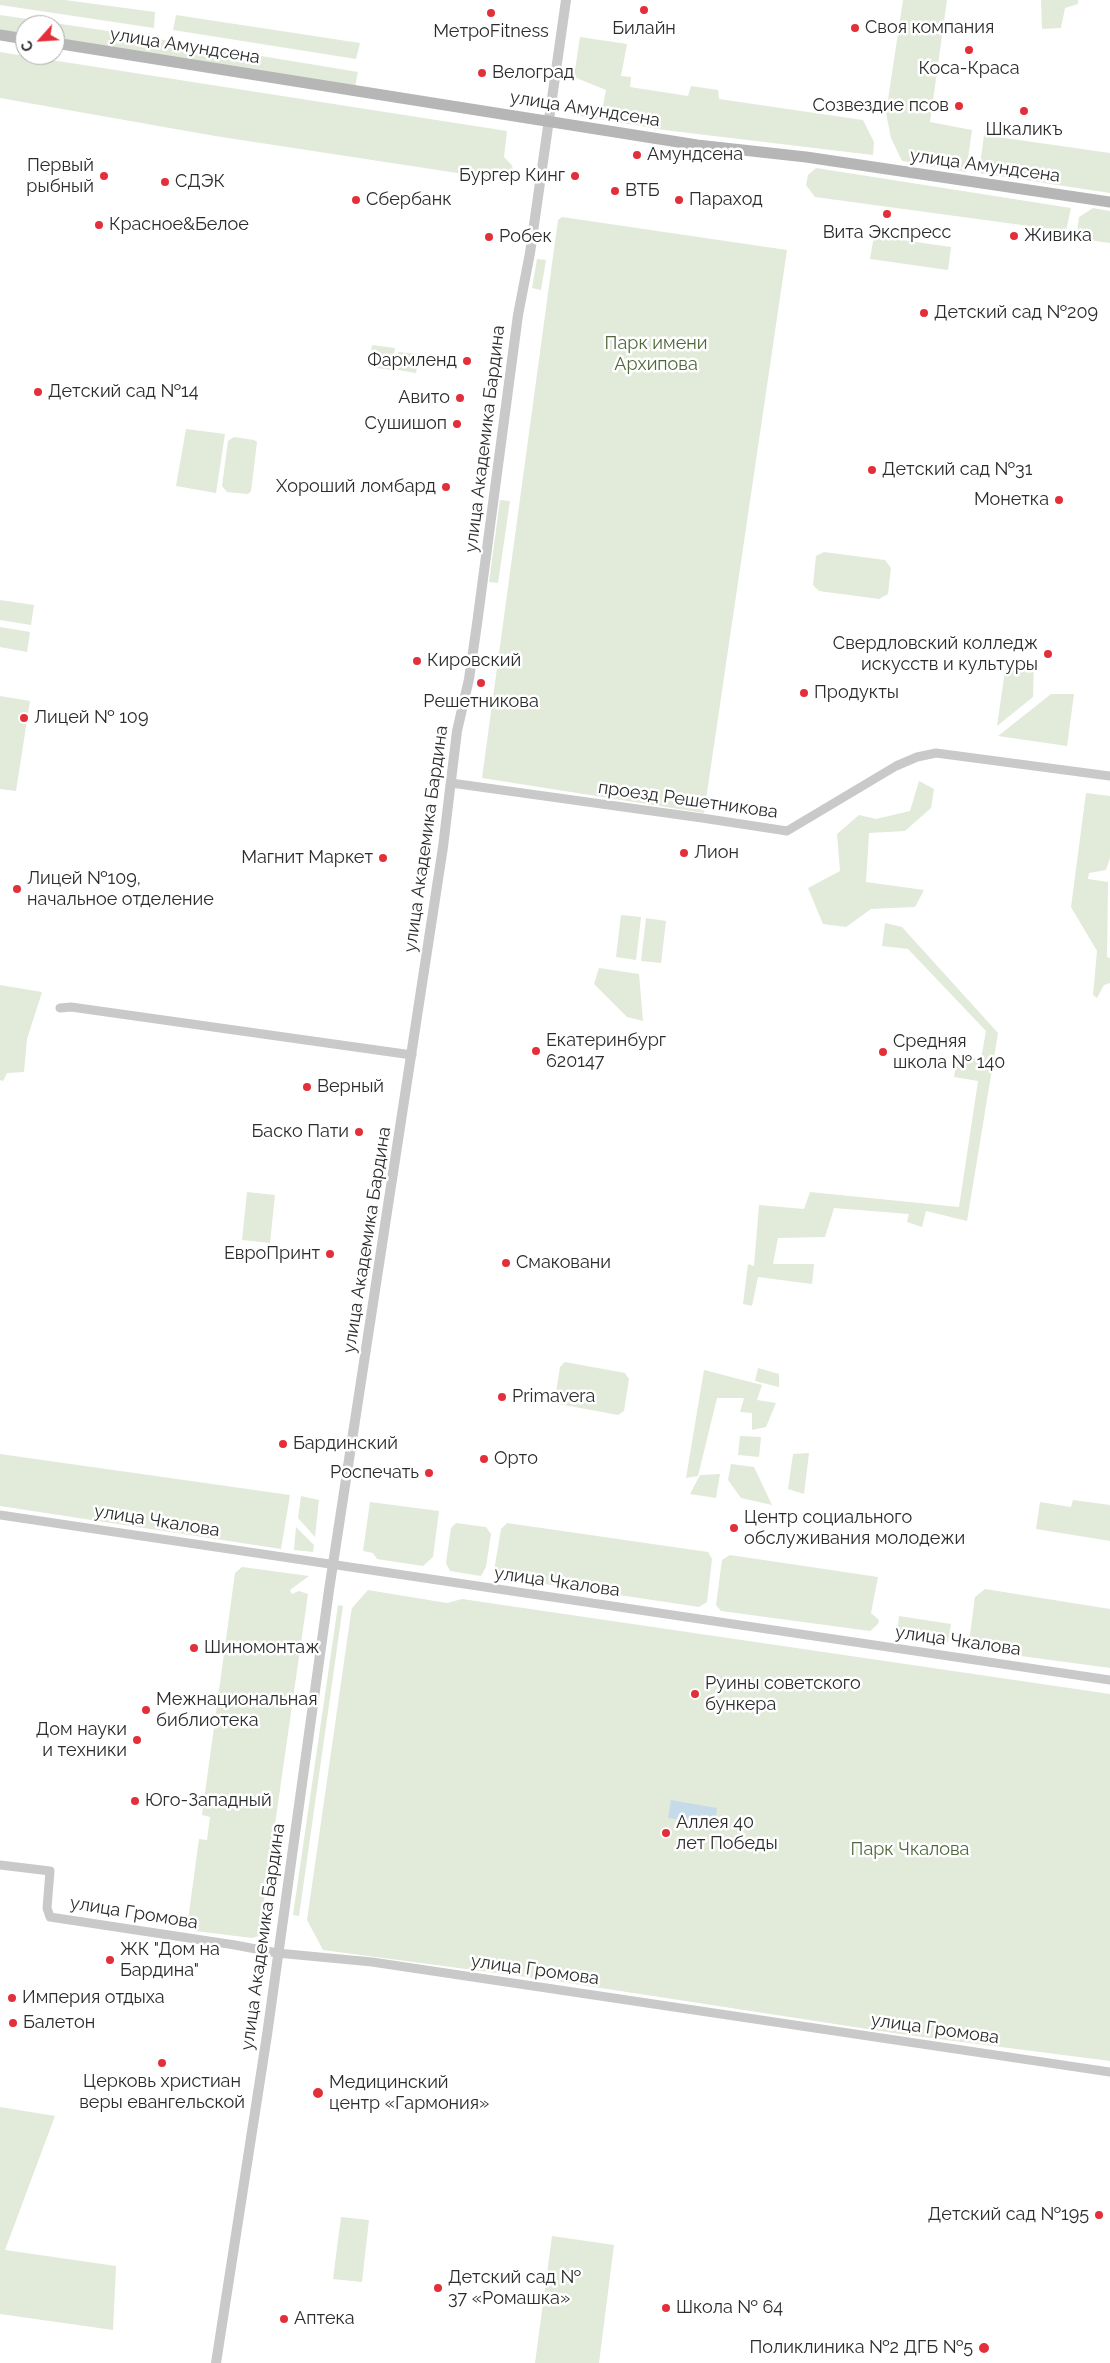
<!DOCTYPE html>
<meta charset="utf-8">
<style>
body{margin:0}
#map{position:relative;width:1110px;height:2363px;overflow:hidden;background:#fff;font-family:Raleway,sans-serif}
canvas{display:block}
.north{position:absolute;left:15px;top:15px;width:50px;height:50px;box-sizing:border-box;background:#fff;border:1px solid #ababab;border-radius:50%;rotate:244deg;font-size:14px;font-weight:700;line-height:20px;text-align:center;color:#2c2c2c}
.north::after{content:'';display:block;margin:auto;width:18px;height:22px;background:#e32f39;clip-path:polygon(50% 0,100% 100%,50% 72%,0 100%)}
</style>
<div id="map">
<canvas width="1110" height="2363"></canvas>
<div class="north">С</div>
</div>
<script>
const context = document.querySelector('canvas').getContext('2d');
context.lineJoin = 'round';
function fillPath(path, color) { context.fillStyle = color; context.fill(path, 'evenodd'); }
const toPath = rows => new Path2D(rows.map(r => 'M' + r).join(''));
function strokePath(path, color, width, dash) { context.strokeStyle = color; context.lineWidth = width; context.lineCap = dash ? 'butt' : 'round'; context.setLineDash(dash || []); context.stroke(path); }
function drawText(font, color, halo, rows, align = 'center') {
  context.font = font + ' Raleway,sans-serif'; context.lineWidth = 5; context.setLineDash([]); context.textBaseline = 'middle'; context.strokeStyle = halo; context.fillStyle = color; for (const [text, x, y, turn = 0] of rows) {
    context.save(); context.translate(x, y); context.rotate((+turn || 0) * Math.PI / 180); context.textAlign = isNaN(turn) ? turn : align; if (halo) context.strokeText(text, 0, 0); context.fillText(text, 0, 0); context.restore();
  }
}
fillPath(toPath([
 [0,0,65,0,155,12,154,28,0,5],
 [903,0,947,0,930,122,972,130,966,172,902,161,891,138,886,113],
 [1041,0,1078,0,1078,4,1065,8,1061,28,1042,29],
 [0,15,122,33,358,72,355,87,55,40,55,25,25,25,25,35,0,32],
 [176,15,360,43,356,59,173,30],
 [580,37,627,44,621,76,631,77,630,87,688,96,691,86,718,90,719,99,863,120,874,142,873,155,664,130,580,116,583,107,602,111,606,90,574,77],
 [0,52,507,131,504,157,511,164,514,171,511,180,503,180,215,136,0,98],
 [984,135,1110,153,1110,193,979,173],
 [816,168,1071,208,1066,231,815,197,806,185,808,175],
 [1093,208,1110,211,1110,243,1080,239,1077,232,1079,217],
 [562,217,787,250,704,813,482,778,558,220],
 [874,236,951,247,948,270,870,259],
 [537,259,546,260,541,290,532,288],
 [372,345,395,348,391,370,369,367],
 [398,352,419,354,416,373,398,370],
 [186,429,225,434,216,493,176,486],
 [234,437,254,440,257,442,251,491,248,494,227,492,222,486,228,441],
 [500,500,510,501,498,583,489,582],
 [824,552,885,560,891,568,888,594,879,599,819,591,813,585,816,556],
 [0,600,34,605,31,625,0,620],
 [0,627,30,632,27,652,0,647],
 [1034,662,1033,697,997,726,1006,664],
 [1051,694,1074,694,1067,746,998,736],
 [0,696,30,701,16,791,0,789],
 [919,781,934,789,931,808,905,831,869,833,866,882,924,890,915,907,871,909,846,927,823,924,808,888,840,871,837,834,859,815,876,819,910,811],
 [1086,793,1110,796,1110,858,1106,870,1089,873,1088,879,1108,882,1107,957,1110,958,1110,983,1104,985,1097,998,1093,995,1097,951,1071,907],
 [621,915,641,917,636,960,616,957],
 [646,918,666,921,661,963,641,961],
 [885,923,902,927,998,1033,967,1221,926,1211,922,1227,907,1222,909,1214,834,1208,825,1237,778,1238,773,1264,814,1264,812,1284,758,1277,752,1306,743,1304,748,1264,754,1266,759,1205,804,1209,810,1192,959,1207,978,1081,954,1077,958,1055,981,1059,986,1031,908,949,882,946],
 [599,968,639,974,643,1021,627,1017,594,984],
 [0,985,42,992,27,1039,24,1072,7,1073,3,1081,0,1080],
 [247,1192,275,1195,270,1243,242,1240],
 [565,1362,625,1373,629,1379,624,1411,618,1415,559,1404,555,1399,560,1367],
 [758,1368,779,1374,779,1387,755,1381],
 [704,1370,762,1385,757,1400,776,1403,766,1427,752,1430,752,1413,740,1412,744,1398,717,1398,698,1476,686,1478],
 [740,1436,761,1437,759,1457,738,1455],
 [809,1453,804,1494,788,1489,793,1454],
 [0,1454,290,1495,281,1549,0,1506],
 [731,1464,754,1467,772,1505,741,1498,728,1480],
 [720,1474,716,1498,690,1494,700,1475],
 [301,1496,319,1500,315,1537,298,1518],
 [1073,1500,1110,1505,1110,1541,1036,1529,1040,1502,1071,1507],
 [370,1502,439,1511,433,1557,423,1566,377,1559,373,1553,363,1551],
 [456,1523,486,1527,491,1534,486,1567,481,1576,450,1571,446,1563,451,1528],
 [507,1523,708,1552,712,1559,707,1602,699,1607,499,1577,494,1571,501,1529],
 [296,1527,314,1545,313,1552,294,1550],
 [730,1555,878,1577,871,1613,879,1620,878,1624,870,1631,721,1611,716,1605,722,1560],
 [242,1567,309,1576,290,1590,292,1594,299,1591,308,1594,259,1936,252,1938,195,1931,188,1920,199,1839,207,1840,210,1817,202,1815,235,1573],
 [985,1589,1110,1609,1110,1668,976,1650,969,1642,975,1597],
 [368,1590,447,1603,462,1599,1110,1694,1110,2061,900,2034,549,1980,323,1950,307,1920,351,1613,352,1608],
 [338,1605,343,1606,299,1916,293,1915],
 [899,1616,951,1624,948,1642,897,1635],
 [0,2107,55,2116,5,2250,116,2266,113,2330,0,2314],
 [341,2217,369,2220,362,2282,333,2279],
 [552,2236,614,2245,599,2363,535,2363]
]), '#e2eada');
fillPath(toPath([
 [671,1800,717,1808,715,1825,668,1818]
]), '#c6dbea');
strokePath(toPath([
 [451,783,702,818,787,831,896,766,917,757,936,753,1110,776],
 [60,1008,71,1007,412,1055],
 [0,1515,1110,1680],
 [0,1865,50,1871,47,1908,50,1917,235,1945,277,1953,372,1962,1110,2072]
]), '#c9c9c9', 9);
strokePath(toPath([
 [216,2363,267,2035,329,1590,443,847,457,731,469,679,477,624,518,315,530,253,566,0]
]), '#c9c9c9', 10);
strokePath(toPath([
 [0,35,25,39],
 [55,43,697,145,806,157,1110,202]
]), '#b6b6b6', 11);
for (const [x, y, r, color] of [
 [644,10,5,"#e32f39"],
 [491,13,5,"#e32f39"],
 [855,28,5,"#e32f39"],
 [969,50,5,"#e32f39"],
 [482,73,5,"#e32f39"],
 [959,106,5,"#e32f39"],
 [1024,111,5,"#e32f39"],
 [637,155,5,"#e32f39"],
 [104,176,5,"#e32f39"],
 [575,176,5,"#e32f39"],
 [165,182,5,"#e32f39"],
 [615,191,5,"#e32f39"],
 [356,200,5,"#e32f39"],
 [679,200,5,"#e32f39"],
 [887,214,5,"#e32f39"],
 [99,225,5,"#e32f39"],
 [1014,236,5,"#e32f39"],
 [489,237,5,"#e32f39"],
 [924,313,5,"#e32f39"],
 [467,361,5,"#e32f39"],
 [38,392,5,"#e32f39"],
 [460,398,5,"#e32f39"],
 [457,424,5,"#e32f39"],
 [872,470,5,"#e32f39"],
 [446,487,5,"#e32f39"],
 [1059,500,5,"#e32f39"],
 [1048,654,5,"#e32f39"],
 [417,661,5,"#e32f39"],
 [481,683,5,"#e32f39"],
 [804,693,5,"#e32f39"],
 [24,718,5,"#e32f39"],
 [684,853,5,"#e32f39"],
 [383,858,5,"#e32f39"],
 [17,889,5,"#e32f39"],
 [536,1051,5,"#e32f39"],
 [883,1052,5,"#e32f39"],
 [307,1087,5,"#e32f39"],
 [359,1132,5,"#e32f39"],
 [330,1254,5,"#e32f39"],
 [506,1263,5,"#e32f39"],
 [502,1397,5,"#e32f39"],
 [283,1444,5,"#e32f39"],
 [484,1459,5,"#e32f39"],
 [429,1473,5,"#e32f39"],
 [734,1528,5,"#e32f39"],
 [194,1648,5,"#e32f39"],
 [695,1694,5,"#e32f39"],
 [146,1710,5,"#e32f39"],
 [137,1740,5,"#e32f39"],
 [135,1801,5,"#e32f39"],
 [666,1833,5,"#e32f39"],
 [110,1960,5,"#e32f39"],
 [12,1998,5,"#e32f39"],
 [13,2023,5,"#e32f39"],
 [162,2063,5,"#e32f39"],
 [318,2093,6,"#e32f39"],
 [1099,2215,5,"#e32f39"],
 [438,2288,5,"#e32f39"],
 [666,2308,5,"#e32f39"],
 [284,2319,5,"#e32f39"],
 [984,2348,6,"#e32f39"]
]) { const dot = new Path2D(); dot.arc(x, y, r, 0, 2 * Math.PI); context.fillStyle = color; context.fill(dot); strokePath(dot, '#fff', 2); }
drawText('18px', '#2c2c2c', '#fff', [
 ["Своя компания",865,28],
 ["Билайн",644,29,"center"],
 ["МетроFitness",491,32,"center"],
 ["Коса-Краса",969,69,"center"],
 ["Велоград",492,73],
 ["Созвездие псов",949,106,"right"],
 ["Шкаликъ",1024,130,"center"],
 ["Амундсена",647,155],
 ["Первый",94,166,"right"],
 ["рыбный",94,187,"right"],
 ["Бургер Кинг",565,176,"right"],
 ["СДЭК",175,182],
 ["ВТБ",625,191],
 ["Сбербанк",366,200],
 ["Параход",689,200],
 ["Красное&Белое",109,225],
 ["Вита Экспресс",887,233,"center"],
 ["Живика",1024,236],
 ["Робек",499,237],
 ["Детский сад №209",934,313],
 ["Фармленд",457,361,"right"],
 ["Детский сад №14",48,392],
 ["Авито",450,398,"right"],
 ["Сушишоп",447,424,"right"],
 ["Детский сад №31",882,470],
 ["Хороший ломбард",436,487,"right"],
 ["Монетка",1049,500,"right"],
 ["Свердловский колледж",1038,644,"right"],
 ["искусств и культуры",1038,665,"right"],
 ["Кировский",427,661],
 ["Продукты",814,693],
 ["Решетникова",481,702,"center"],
 ["Лицей № 109",34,718],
 ["Лион",694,853],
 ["Магнит Маркет",373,858,"right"],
 ["Лицей №109,",27,879],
 ["начальное отделение",27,900],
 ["Екатеринбург",546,1041],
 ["620147",546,1062],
 ["Средняя",893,1042],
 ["школа № 140",893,1063],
 ["Верный",317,1087],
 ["Баско Пати",349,1132,"right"],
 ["ЕвроПринт",320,1254,"right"],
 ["Смаковани",516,1263],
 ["Primavera",512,1397],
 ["Бардинский",293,1444],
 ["Орто",494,1459],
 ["Роспечать",419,1473,"right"],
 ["Центр социального",744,1518],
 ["обслуживания молодежи",744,1539],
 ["Шиномонтаж",204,1648],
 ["Руины советского",705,1684],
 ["бункера",705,1705],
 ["Межнациональная",156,1700],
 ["библиотека",156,1721],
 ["Дом науки",127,1730,"right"],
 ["и техники",127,1751,"right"],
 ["Юго-Западный",145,1801],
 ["Аллея 40",676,1823],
 ["лет Победы",676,1844],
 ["ЖК \"Дом на",120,1950],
 ["Бардина\"",120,1971],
 ["Империя отдыха",22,1998],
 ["Балетон",23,2023],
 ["Церковь христиан",162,2082,"center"],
 ["веры евангельской",162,2103,"center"],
 ["Медицинский",329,2083],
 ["центр «Гармония»",329,2104],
 ["Детский сад №195",1089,2215,"right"],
 ["Детский сад №",448,2278],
 ["37 «Ромашка»",448,2299],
 ["Школа № 64",676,2308],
 ["Аптека",294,2319],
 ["Поликлиника №2 ДГБ №5",973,2348,"right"]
], 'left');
drawText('18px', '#2c2c2c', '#fff', [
 ["улица Амундсена",185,46,9],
 ["улица Амундсена",585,109,9],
 ["улица Амундсена",985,166,8],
 ["улица Академика Бардина",485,439,-83],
 ["проезд Решетникова",688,800,8],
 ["улица Академика Бардина",426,839,-82],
 ["улица Академика Бардина",367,1240,-81],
 ["улица Чкалова",157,1521,9],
 ["улица Чкалова",557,1582,8],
 ["улица Чкалова",958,1641,8],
 ["улица Громова",134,1913,9],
 ["улица Академика Бардина",263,1937,-82],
 ["улица Громова",535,1970,8],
 ["улица Громова",935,2029,8]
]);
drawText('18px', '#4f673b', '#fff', [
 ["Парк имени",656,344],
 ["Архипова",656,365],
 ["Парк Чкалова",910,1850]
]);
</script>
